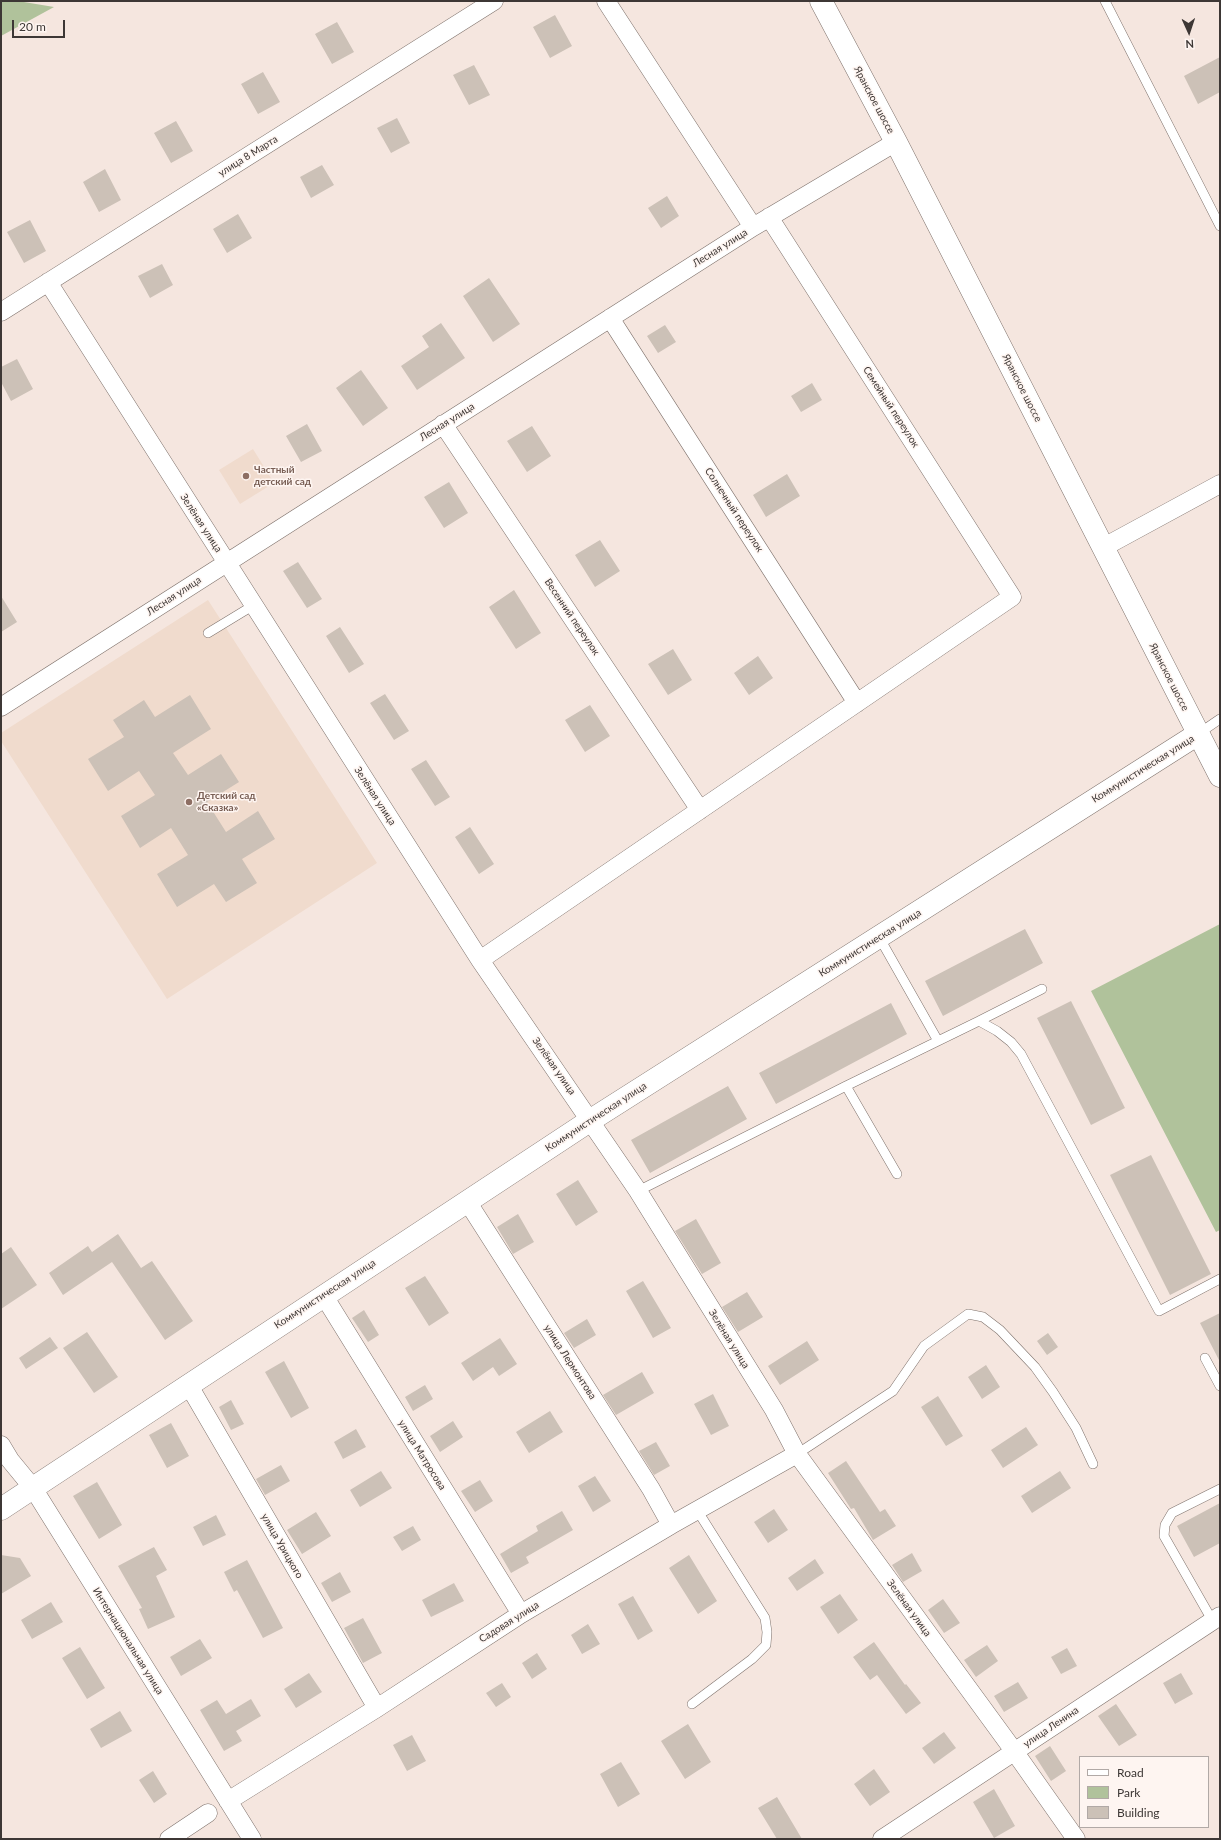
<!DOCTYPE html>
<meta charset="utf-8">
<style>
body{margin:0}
#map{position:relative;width:1221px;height:1840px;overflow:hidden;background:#f5e6df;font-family:Lato,sans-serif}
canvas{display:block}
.frame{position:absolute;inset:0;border:2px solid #3d3735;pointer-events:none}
.legend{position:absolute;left:1079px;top:1756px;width:130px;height:72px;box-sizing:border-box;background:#fef5f1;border:1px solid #b1a9a6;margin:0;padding:5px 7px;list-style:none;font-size:12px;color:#3d3735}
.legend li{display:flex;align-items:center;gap:8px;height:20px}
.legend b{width:20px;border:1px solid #b1a9a6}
.north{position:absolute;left:1169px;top:12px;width:40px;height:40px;-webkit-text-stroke:3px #fef5f1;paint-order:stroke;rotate:177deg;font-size:11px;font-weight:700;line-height:16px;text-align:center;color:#3d3735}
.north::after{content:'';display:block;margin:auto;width:14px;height:18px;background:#3d3735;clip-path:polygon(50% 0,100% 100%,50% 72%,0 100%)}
.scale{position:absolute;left:12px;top:20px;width:53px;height:18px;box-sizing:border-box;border:2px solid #3d3735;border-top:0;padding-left:5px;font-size:12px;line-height:14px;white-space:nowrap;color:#3d3735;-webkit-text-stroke:3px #fef5f1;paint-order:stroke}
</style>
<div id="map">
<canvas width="1221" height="1840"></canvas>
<div class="frame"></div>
<ul class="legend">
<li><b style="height:5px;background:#fff"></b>Road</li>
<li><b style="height:11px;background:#b0c29b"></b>Park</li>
<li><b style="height:11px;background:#ccc1b7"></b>Building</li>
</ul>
<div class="north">N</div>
<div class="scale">20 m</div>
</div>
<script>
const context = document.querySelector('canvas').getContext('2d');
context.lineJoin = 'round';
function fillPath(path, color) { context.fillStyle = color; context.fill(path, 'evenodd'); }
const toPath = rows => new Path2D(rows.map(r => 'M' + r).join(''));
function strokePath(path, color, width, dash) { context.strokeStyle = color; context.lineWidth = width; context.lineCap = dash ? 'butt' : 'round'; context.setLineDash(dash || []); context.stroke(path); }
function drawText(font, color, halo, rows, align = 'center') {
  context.font = font + ' Lato,sans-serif'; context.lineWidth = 3; context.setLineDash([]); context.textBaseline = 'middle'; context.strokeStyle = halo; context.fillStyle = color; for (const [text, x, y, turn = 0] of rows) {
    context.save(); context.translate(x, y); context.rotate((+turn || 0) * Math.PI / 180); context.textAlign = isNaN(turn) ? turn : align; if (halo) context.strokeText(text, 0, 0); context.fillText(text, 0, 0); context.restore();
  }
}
fillPath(toPath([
 [253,449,274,483,240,504,219,470],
 [208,600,377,863,167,999,1,741,1,733]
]), '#f0dbcd');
fillPath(toPath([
 [1,1,18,1,54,7,1,36],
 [1220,924,1220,1230,1216,1232,1091,991]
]), '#b0c29b');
fillPath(toPath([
 [555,15,572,46,550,58,533,27],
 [337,22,354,52,332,64,315,34],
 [1220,57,1220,92,1198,104,1184,76],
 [474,65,490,95,469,105,453,75],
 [263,72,280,102,258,114,241,84],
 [397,118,410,143,391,153,377,128],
 [176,121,193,151,171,163,154,133],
 [322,165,334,185,311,198,300,177],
 [105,169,121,200,99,212,83,182],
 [667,196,679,216,661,228,648,208],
 [238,214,252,238,227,253,213,229],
 [30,220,46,251,24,263,7,232],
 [162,264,173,285,150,298,138,276],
 [489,278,520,324,493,342,463,296],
 [441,323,465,358,417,390,401,366,429,347,422,336],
 [665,325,676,342,658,353,647,336],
 [17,359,33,389,11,401,1,382,1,367],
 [361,370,388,408,363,426,336,388],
 [812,383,822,400,801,412,791,396],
 [307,424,322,451,301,462,286,436],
 [532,426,551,456,527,472,507,441],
 [787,474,800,496,766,517,753,495],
 [449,482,468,513,444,528,424,497],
 [600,540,620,571,595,587,575,555],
 [298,562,322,599,307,608,283,571],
 [514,590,541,633,516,649,489,607],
 [1,596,17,622,1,632],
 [340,627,364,664,349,673,326,636],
 [673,649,692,680,668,695,648,664],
 [758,656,773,678,749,695,734,673],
 [385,694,409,731,394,740,370,703],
 [190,695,211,729,173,753,188,775,221,754,239,782,207,802,226,832,258,811,275,839,242,859,257,883,226,902,214,884,177,907,157,874,188,855,171,828,140,848,121,816,155,795,139,771,108,791,88,759,124,737,113,720,144,700,155,717],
 [590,705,610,736,585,752,565,720],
 [426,760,450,797,435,806,411,769],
 [470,827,494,864,479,874,455,837],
 [1025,929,1043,963,943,1016,925,981],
 [1071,1001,1125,1108,1091,1125,1037,1018],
 [891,1003,907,1034,776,1104,759,1073],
 [728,1086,747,1119,650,1173,631,1140],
 [1151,1155,1211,1274,1170,1295,1110,1175],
 [578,1180,598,1212,576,1226,556,1194],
 [518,1214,534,1242,513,1254,497,1227],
 [696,1219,721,1263,702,1274,675,1231],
 [118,1234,141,1268,152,1261,193,1321,165,1340,112,1262,63,1295,49,1273,88,1246,92,1252],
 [11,1247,37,1285,1,1309,1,1254],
 [425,1276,449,1313,429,1326,405,1288],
 [643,1281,671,1328,653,1338,626,1291],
 [747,1292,763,1317,738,1332,722,1307],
 [364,1310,379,1335,368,1342,352,1318],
 [1220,1313,1220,1362,1200,1323],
 [587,1319,596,1335,574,1348,564,1333],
 [87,1332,118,1377,94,1393,63,1348],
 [1048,1333,1058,1347,1047,1355,1037,1341],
 [50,1337,58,1348,26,1369,19,1358],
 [500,1338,517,1364,499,1376,493,1367,473,1381,461,1363],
 [807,1341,819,1360,780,1385,768,1366],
 [284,1361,309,1408,291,1418,265,1372],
 [986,1365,1000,1387,982,1399,968,1377],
 [642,1372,654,1393,616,1415,603,1395],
 [425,1385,433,1399,413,1411,405,1397],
 [713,1394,729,1426,711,1435,694,1404],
 [938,1396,963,1436,946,1446,921,1407],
 [231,1400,244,1424,231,1430,219,1407],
 [550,1411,563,1432,529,1453,516,1432],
 [453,1421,463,1437,440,1452,430,1436],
 [171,1423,189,1456,167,1468,149,1435],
 [1026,1427,1038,1445,1003,1468,991,1450],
 [356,1429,366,1447,343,1459,334,1442],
 [656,1442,670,1466,654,1475,639,1451],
 [846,1461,880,1512,885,1509,896,1526,873,1540,854,1508,851,1509,828,1473],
 [281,1465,290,1481,265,1495,256,1479],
 [381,1471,392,1488,360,1507,350,1490],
 [1060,1471,1071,1488,1032,1513,1021,1496],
 [595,1476,611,1501,593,1512,578,1486],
 [480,1480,493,1501,475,1512,461,1491],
 [97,1482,122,1525,99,1539,73,1496],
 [1220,1503,1220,1543,1194,1557,1177,1526],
 [774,1509,788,1530,768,1543,754,1522],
 [562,1511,573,1530,526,1557,529,1563,511,1573,500,1554,538,1531,536,1526],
 [316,1512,331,1536,302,1554,287,1530],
 [216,1515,226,1535,203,1546,193,1527],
 [413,1526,421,1540,402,1551,393,1537],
 [154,1547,167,1570,156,1576,175,1617,148,1629,139,1609,142,1608,118,1566],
 [912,1553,922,1571,903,1582,892,1565],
 [1,1555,20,1558,31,1576,1,1594],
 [689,1555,717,1601,698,1614,669,1568],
 [815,1559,824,1573,797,1591,788,1578],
 [247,1560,283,1628,263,1638,237,1590,234,1592,224,1572],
 [340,1572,351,1592,332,1602,321,1583],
 [454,1583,464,1601,431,1617,422,1600],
 [840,1594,858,1620,838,1634,820,1607],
 [633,1596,653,1631,638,1640,618,1604],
 [943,1599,960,1623,944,1633,928,1610],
 [51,1602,63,1622,32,1639,21,1620],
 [363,1618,382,1653,363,1663,344,1628],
 [588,1624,600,1644,582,1654,571,1635],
 [200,1639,212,1658,181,1676,170,1657],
 [874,1642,905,1685,906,1684,921,1703,906,1714,877,1675,870,1680,853,1657],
 [987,1645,998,1661,976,1677,964,1660],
 [80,1647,105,1688,87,1699,62,1658],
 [1067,1648,1077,1666,1061,1674,1051,1657],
 [537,1653,547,1669,532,1679,522,1663],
 [309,1673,322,1692,296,1708,284,1689],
 [1181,1673,1193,1694,1175,1704,1163,1683],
 [1018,1682,1028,1698,1004,1712,994,1696],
 [502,1683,511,1697,496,1707,486,1693],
 [251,1699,261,1716,236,1731,242,1741,224,1751,200,1710,217,1700,226,1714],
 [1116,1704,1137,1735,1119,1746,1098,1716],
 [120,1711,132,1731,101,1748,90,1729],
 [688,1724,711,1762,685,1779,661,1741],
 [944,1732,956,1748,934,1764,922,1748],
 [412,1735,426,1761,407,1771,393,1745],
 [1050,1746,1066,1771,1051,1781,1035,1756],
 [621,1762,640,1794,618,1807,600,1774],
 [874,1769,890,1792,870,1806,854,1784],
 [153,1771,167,1794,154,1803,139,1780],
 [994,1789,1015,1826,994,1838,973,1802],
 [777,1797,802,1839,777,1839,758,1808]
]), '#ccc1b7');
const lane = toPath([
 [1105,1,1220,226],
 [208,633,254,605],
 [1198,734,1220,719],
 [879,937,938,1041,846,1086,897,1174],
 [979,1021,1042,989],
 [938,1041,979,1021,997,1031,1011,1042,1021,1054,1159,1311,1220,1279],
 [638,1191,846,1086],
 [1205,1358,1220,1386],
 [797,1454,893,1391,924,1346,968,1314,983,1317,1000,1330,1035,1367,1053,1392,1076,1428,1093,1464],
 [1212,1620,1164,1536,1165,1525,1172,1513,1220,1489],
 [692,1704,752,1659,766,1645,767,1632,765,1618,697,1510]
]);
const street = toPath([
 [606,1,753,227],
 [48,282,480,960,638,1191,774,1410,797,1454,1014,1751,1076,1839],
 [1,312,494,1],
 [610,318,857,703],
 [443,424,700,810],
 [1104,547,1220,484],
 [1,707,753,227,896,142],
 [480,960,1012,597,769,217],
 [467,1201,651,1489,671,1525],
 [324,1296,521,1614],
 [188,1384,377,1708],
 [1,1445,10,1460,33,1488,252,1839],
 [228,1801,377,1708,521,1614,671,1525,797,1454],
 [169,1839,208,1813],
 [882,1839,1220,1616]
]);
const secondary = toPath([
 [821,1,896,142,1220,776],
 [1,1509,591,1120,1198,734]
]);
strokePath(lane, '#7e716b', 10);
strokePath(street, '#7e716b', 19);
strokePath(secondary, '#7e716b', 23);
strokePath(lane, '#fff', 9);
strokePath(street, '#fff', 18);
strokePath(secondary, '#fff', 22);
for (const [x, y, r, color] of [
 [246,476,4,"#8d6e63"],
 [189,802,4,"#8d6e63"]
]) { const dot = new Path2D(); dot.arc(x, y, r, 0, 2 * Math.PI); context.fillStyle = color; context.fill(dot); strokePath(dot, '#fef5f1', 1.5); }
drawText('10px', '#3d3735', '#fef5f1', [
 ["Яранское шоссе",874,100,62],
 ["улица 8 Марта",248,156,-32],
 ["Лесная улица",720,248,-32],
 ["Яранское шоссе",1022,388,63],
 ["Семейный переулок",891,407,57],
 ["Лесная улица",447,422,-32],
 ["Солнечный переулок",734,510,57],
 ["Зелёная улица",201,523,57],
 ["Лесная улица",174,596,-33],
 ["Весенний переулок",572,617,56],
 ["Яранское шоссе",1169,677,63],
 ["Коммунистическая улица",1143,769,-32],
 ["Зелёная улица",375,796,57],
 ["Коммунистическая улица",870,943,-32],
 ["Зелёная улица",554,1066,55],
 ["Коммунистическая улица",596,1117,-33],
 ["Коммунистическая улица",325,1294,-33],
 ["Зелёная улица",729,1339,58],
 ["улица Лермонтова",570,1362,57],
 ["улица Матросова",422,1455,58],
 ["улица Урицкого",282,1546,60],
 ["Зелёная улица",909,1608,54],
 ["Садовая улица",509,1622,-32],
 ["Интернациональная улица",128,1641,58],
 ["улица Ленина",1051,1727,-34]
]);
drawText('bold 10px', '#785e54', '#fef5f1', [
 ["Частный",254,470],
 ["детский сад",254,482],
 ["Детский сад",197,796],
 ["«Сказка»",197,808]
], 'left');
</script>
